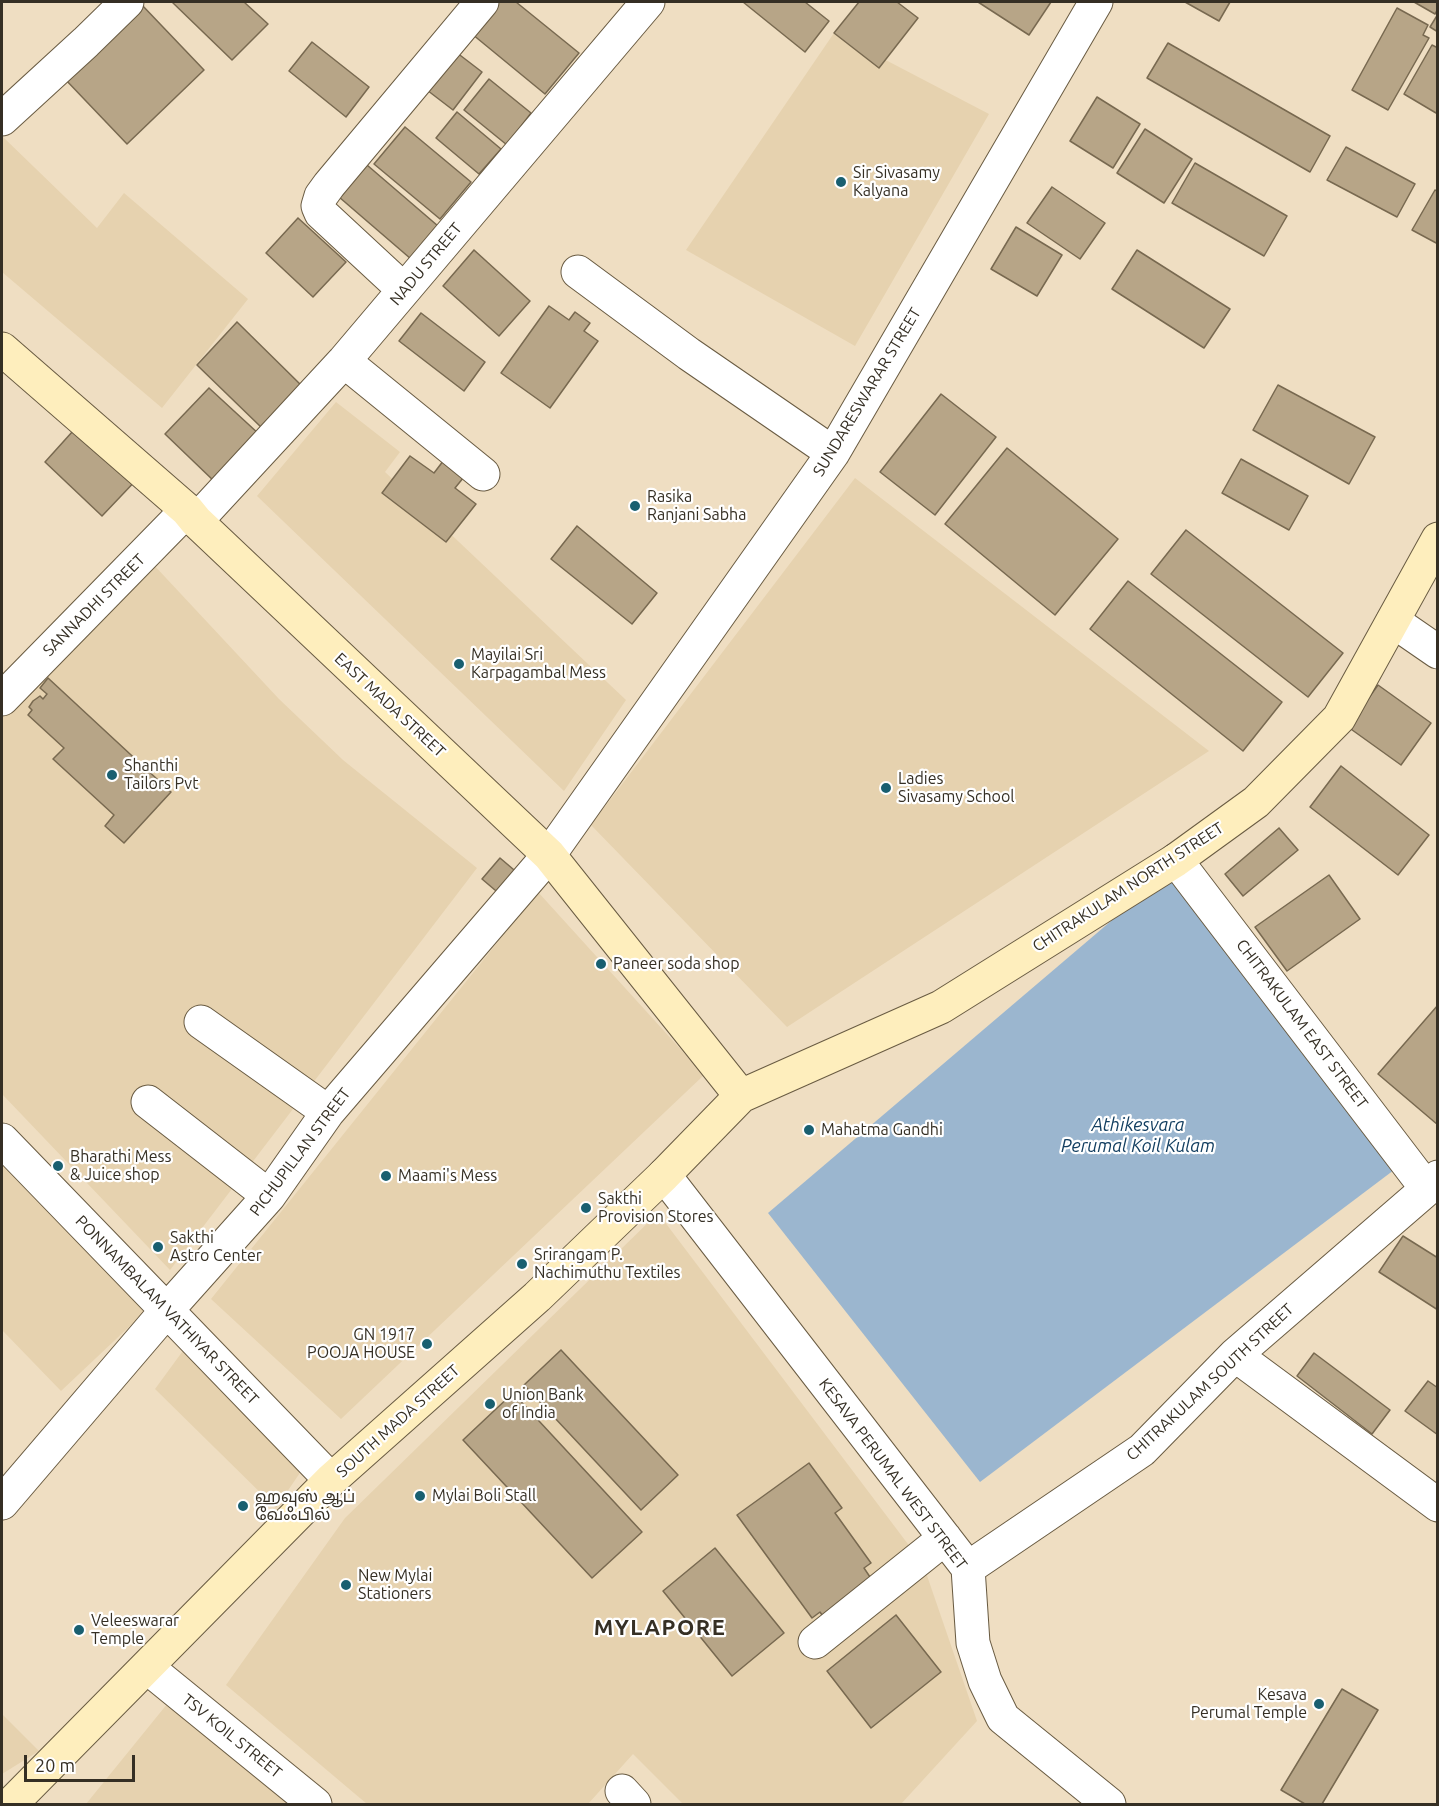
<!DOCTYPE html>
<meta charset="utf-8">
<style>
body{margin:0}
#map{position:relative;width:1439px;height:1806px;overflow:hidden;background:#efdec2;font-family:Ubuntu,sans-serif}
canvas{display:block}
.frame{position:absolute;inset:0;border:3px solid #352f24;pointer-events:none}
.scale{position:absolute;left:24px;top:1755px;width:111px;height:27px;box-sizing:border-box;border:3px solid #352f24;border-top:0;padding-left:8px;font-size:18px;line-height:21px;white-space:nowrap;color:#352f24;-webkit-text-stroke:4px #fff;paint-order:stroke}
</style>
<div id="map">
<canvas width="1439" height="1806"></canvas>
<div class="frame"></div>
<div class="scale">20 m</div>
</div>
<script>
const context = document.querySelector('canvas').getContext('2d');
context.lineJoin = 'round';
function fillPath(path, color) { context.fillStyle = color; context.fill(path, 'evenodd'); }
const toPath = rows => new Path2D(rows.map(r => 'M' + r).join(''));
function strokePath(path, color, width, dash) { context.strokeStyle = color; context.lineWidth = width; context.lineCap = dash ? 'butt' : 'round'; context.setLineDash(dash || []); context.stroke(path); }
function drawText(font, color, halo, rows, align = 'center') {
  context.font = font + ' Ubuntu,"Noto Sans Tamil",sans-serif'; context.lineWidth = 4.5; context.setLineDash([]); context.textBaseline = 'middle'; context.strokeStyle = halo; context.fillStyle = color; for (const [text, x, y, turn = 0] of rows) {
    context.save(); context.translate(x, y); context.rotate((+turn || 0) * Math.PI / 180); context.textAlign = isNaN(turn) ? turn : align; if (halo) context.strokeText(text, 0, 0); context.fillText(text, 0, 0); context.restore();
  }
}
fillPath(toPath([
 [834,33,989,114,855,346,686,250],
 [3,137,97,228,124,193,248,299,162,408,2,272],
 [336,402,400,452,385,472,626,700,564,791,257,496],
 [855,478,1209,751,787,1027,591,825],
 [152,563,279,699,343,760,477,868,170,1270,2,1094,2,710],
 [538,892,704,1075,341,1419,211,1299],
 [2,1150,149,1308,61,1391,2,1330],
 [658,1213,923,1564,977,1721,901,1804,683,1804,633,1754,588,1804,367,1804,226,1685,345,1518],
 [185,1348,306,1464,276,1508,155,1389],
 [172,1698,296,1804,86,1804],
 [2,1714,39,1751,2,1774]
]), '#e6d2af');
fillPath(toPath([
 [1171,870,1394,1170,980,1482,768,1213]
]), '#9bb6cf');
const building = toPath([
 [172,2,244,2,268,24,232,60,172,2],
 [499,2,516,2,579,53,545,94,472,34,499,2],
 [743,2,805,2,829,21,805,52,743,2],
 [859,2,897,2,918,18,879,68,834,33,859,2],
 [978,2,1051,2,1029,35,978,2],
 [1185,2,1230,2,1219,21,1185,2],
 [1414,2,1438,2,1438,9,1435,14,1414,2],
 [141,4,204,70,127,144,64,78,141,4],
 [1397,8,1428,25,1423,35,1429,38,1388,110,1352,90,1397,8],
 [1438,14,1438,32,1430,27,1438,14],
 [312,42,369,87,346,117,289,71,312,42],
 [1168,43,1330,136,1310,172,1147,78,1168,43],
 [1432,45,1438,48,1438,110,1436,113,1404,94,1432,45],
 [452,49,482,72,453,110,423,87,452,49],
 [489,79,531,113,507,145,464,110,489,79],
 [1097,97,1140,124,1113,168,1070,141,1097,97],
 [457,112,501,149,479,174,436,138,457,112],
 [405,127,471,182,440,219,374,164,405,127],
 [1145,129,1192,159,1164,203,1117,173,1145,129],
 [1346,147,1415,184,1397,217,1327,180,1346,147],
 [1195,163,1287,216,1264,256,1172,203,1195,163],
 [367,165,438,226,411,259,339,197,367,165],
 [1052,187,1105,223,1080,259,1027,223,1052,187],
 [1435,190,1438,192,1438,244,1412,230,1435,190],
 [298,218,346,262,313,297,266,253,298,218],
 [1016,227,1062,255,1037,296,991,269,1016,227],
 [474,250,530,301,499,336,443,286,474,250],
 [1137,250,1230,309,1204,348,1112,289,1137,250],
 [549,306,569,320,575,312,590,323,584,331,598,341,550,408,501,373,549,306],
 [421,313,485,362,464,391,399,341,421,313],
 [237,322,303,387,263,429,197,365,237,322],
 [1278,385,1375,437,1349,484,1253,430,1278,385],
 [209,388,260,435,216,483,165,434,209,388],
 [941,394,996,437,935,515,880,472,941,394],
 [82,421,140,476,102,516,45,462,82,421],
 [1007,448,1118,539,1055,615,945,524,1007,448],
 [410,456,434,473,447,456,468,472,455,488,476,504,446,542,382,493,410,456],
 [1241,459,1308,496,1289,530,1222,493,1241,459],
 [577,526,657,593,632,624,551,559,577,526],
 [1186,530,1343,653,1308,697,1151,574,1186,530],
 [1128,581,1282,702,1243,751,1090,629,1128,581],
 [48,678,171,792,124,843,105,826,114,815,53,759,64,748,28,715,32,710,29,707,33,701,40,696,43,699,47,694,40,688,48,678],
 [1378,685,1431,723,1401,765,1348,727,1378,685],
 [1341,766,1429,835,1398,875,1310,807,1341,766],
 [1279,828,1298,850,1243,896,1225,874,1279,828],
 [500,858,520,875,502,896,482,879,500,858],
 [1329,875,1360,919,1287,971,1255,927,1329,875],
 [1438,1005,1438,1125,1378,1074,1438,1005],
 [1403,1236,1438,1258,1438,1310,1379,1272,1403,1236],
 [561,1350,678,1475,641,1510,524,1385,561,1350],
 [1314,1353,1390,1410,1372,1434,1297,1376,1314,1353],
 [1428,1381,1438,1388,1438,1435,1405,1411,1428,1381],
 [513,1393,642,1532,592,1578,463,1440,513,1393],
 [809,1463,842,1508,835,1513,871,1563,864,1568,878,1589,829,1625,820,1612,812,1618,737,1515,809,1463],
 [715,1548,784,1633,732,1676,663,1591,715,1548],
 [896,1615,941,1672,871,1728,827,1671,896,1615],
 [1342,1689,1378,1710,1322,1804,1305,1804,1281,1790,1342,1689]
]);
fillPath(building, '#b7a587');
strokePath(building, '#786950', 1.5);
const street = toPath([
 [2,119,86,42,127,2],
 [578,272,689,354,833,453],
 [404,290,321,213,318,206,321,196,329,185,482,2],
 [344,361,483,474],
 [196,521,344,361,648,2],
 [1393,621,1438,652],
 [2,699,187,510],
 [1176,860,1427,1189],
 [201,1022,328,1112],
 [148,1102,269,1196],
 [2,1140,331,1480],
 [664,1175,968,1568,973,1643,985,1681,1003,1718,1109,1804],
 [1235,1355,1438,1505],
 [2,1503,167,1310,269,1196,328,1112,549,855,833,453,1096,2],
 [968,1568,1142,1450,1235,1355,1427,1189,1438,1177],
 [815,1642,945,1538],
 [148,1668,315,1804],
 [622,1791,634,1804]
]);
const secondary = toPath([
 [2,349,187,510,196,521,549,855,741,1096],
 [11,1804,331,1480,537,1297,664,1175,741,1096,941,1007,1176,860,1256,802,1339,718,1438,539]
]);
strokePath(street, '#695b42', 35);
strokePath(secondary, '#695b42', 35);
strokePath(street, '#fff', 33);
strokePath(secondary, '#feeebd', 33);
for (const [x, y, r, color] of [
 [841,182,6,"#195f70"],
 [635,506,6,"#195f70"],
 [459,664,6,"#195f70"],
 [112,775,6,"#195f70"],
 [886,788,6,"#195f70"],
 [601,964,6,"#195f70"],
 [809,1130,6,"#195f70"],
 [58,1166,6,"#195f70"],
 [386,1176,6,"#195f70"],
 [586,1208,6,"#195f70"],
 [158,1247,6,"#195f70"],
 [522,1264,6,"#195f70"],
 [427,1344,6,"#195f70"],
 [490,1404,6,"#195f70"],
 [420,1496,6,"#195f70"],
 [243,1506,6,"#195f70"],
 [346,1585,6,"#195f70"],
 [79,1630,6,"#195f70"],
 [1319,1704,6,"#195f70"]
]) { const dot = new Path2D(); dot.arc(x, y, r, 0, 2 * Math.PI); context.fillStyle = color; context.fill(dot); strokePath(dot, '#fff', 2); }
drawText('16px', '#352f24', '#fff', [
 ["Sir Sivasamy",853,173],
 ["Kalyana",853,191],
 ["Rasika",647,497],
 ["Ranjani Sabha",647,515],
 ["Mayilai Sri",471,655],
 ["Karpagambal Mess",471,673],
 ["Shanthi",124,766],
 ["Tailors Pvt",124,784],
 ["Ladies",898,779],
 ["Sivasamy School",898,797],
 ["Paneer soda shop",613,964],
 ["Mahatma Gandhi",821,1130],
 ["Bharathi Mess",70,1157],
 ["& Juice shop",70,1175],
 ["Maami's Mess",398,1176],
 ["Sakthi",598,1199],
 ["Provision Stores",598,1217],
 ["Sakthi",170,1238],
 ["Astro Center",170,1256],
 ["Srirangam P.",534,1255],
 ["Nachimuthu Textiles",534,1273],
 ["GN 1917",415,1335,"right"],
 ["POOJA HOUSE",415,1353,"right"],
 ["Union Bank",502,1395],
 ["of India",502,1413],
 ["Mylai Boli Stall",432,1496],
 ["ஹவுஸ் ஆப்",255,1497],
 ["வேஃபில்",255,1515],
 ["New Mylai",358,1576],
 ["Stationers",358,1594],
 ["Veleeswarar",91,1621],
 ["Temple",91,1639],
 ["Kesava",1307,1695,"right"],
 ["Perumal Temple",1307,1713,"right"]
], 'left');
drawText('16px', '#352f24', '#fff', [
 ["NADU STREET",426,264,-50],
 ["SUNDARESWARAR STREET",867,392,-59],
 ["SANNADHI STREET",94,605,-45],
 ["EAST MADA STREET",390,705,43],
 ["CHITRAKULAM NORTH STREET",1128,887,-33],
 ["CHITRAKULAM EAST STREET",1302,1024,53],
 ["PICHUPILLAN STREET",300,1152,-53],
 ["PONNAMBALAM VATHIYAR STREET",167,1310,46],
 ["CHITRAKULAM SOUTH STREET",1210,1382,-43],
 ["SOUTH MADA STREET",398,1421,-42],
 ["KESAVA PERUMAL WEST STREET",893,1474,53],
 ["TSV KOIL STREET",232,1736,39]
]);
drawText('italic 18px', '#133f61', '#fff', [
 ["Athikesvara",1138,1125],
 ["Perumal Koil Kulam",1138,1146]
]);
context.letterSpacing = '1.5px';
drawText('bold 22px', '#352f24', '#fff', [
 ["MYLAPORE",660,1628]
]);
context.letterSpacing = '0px';
</script>
